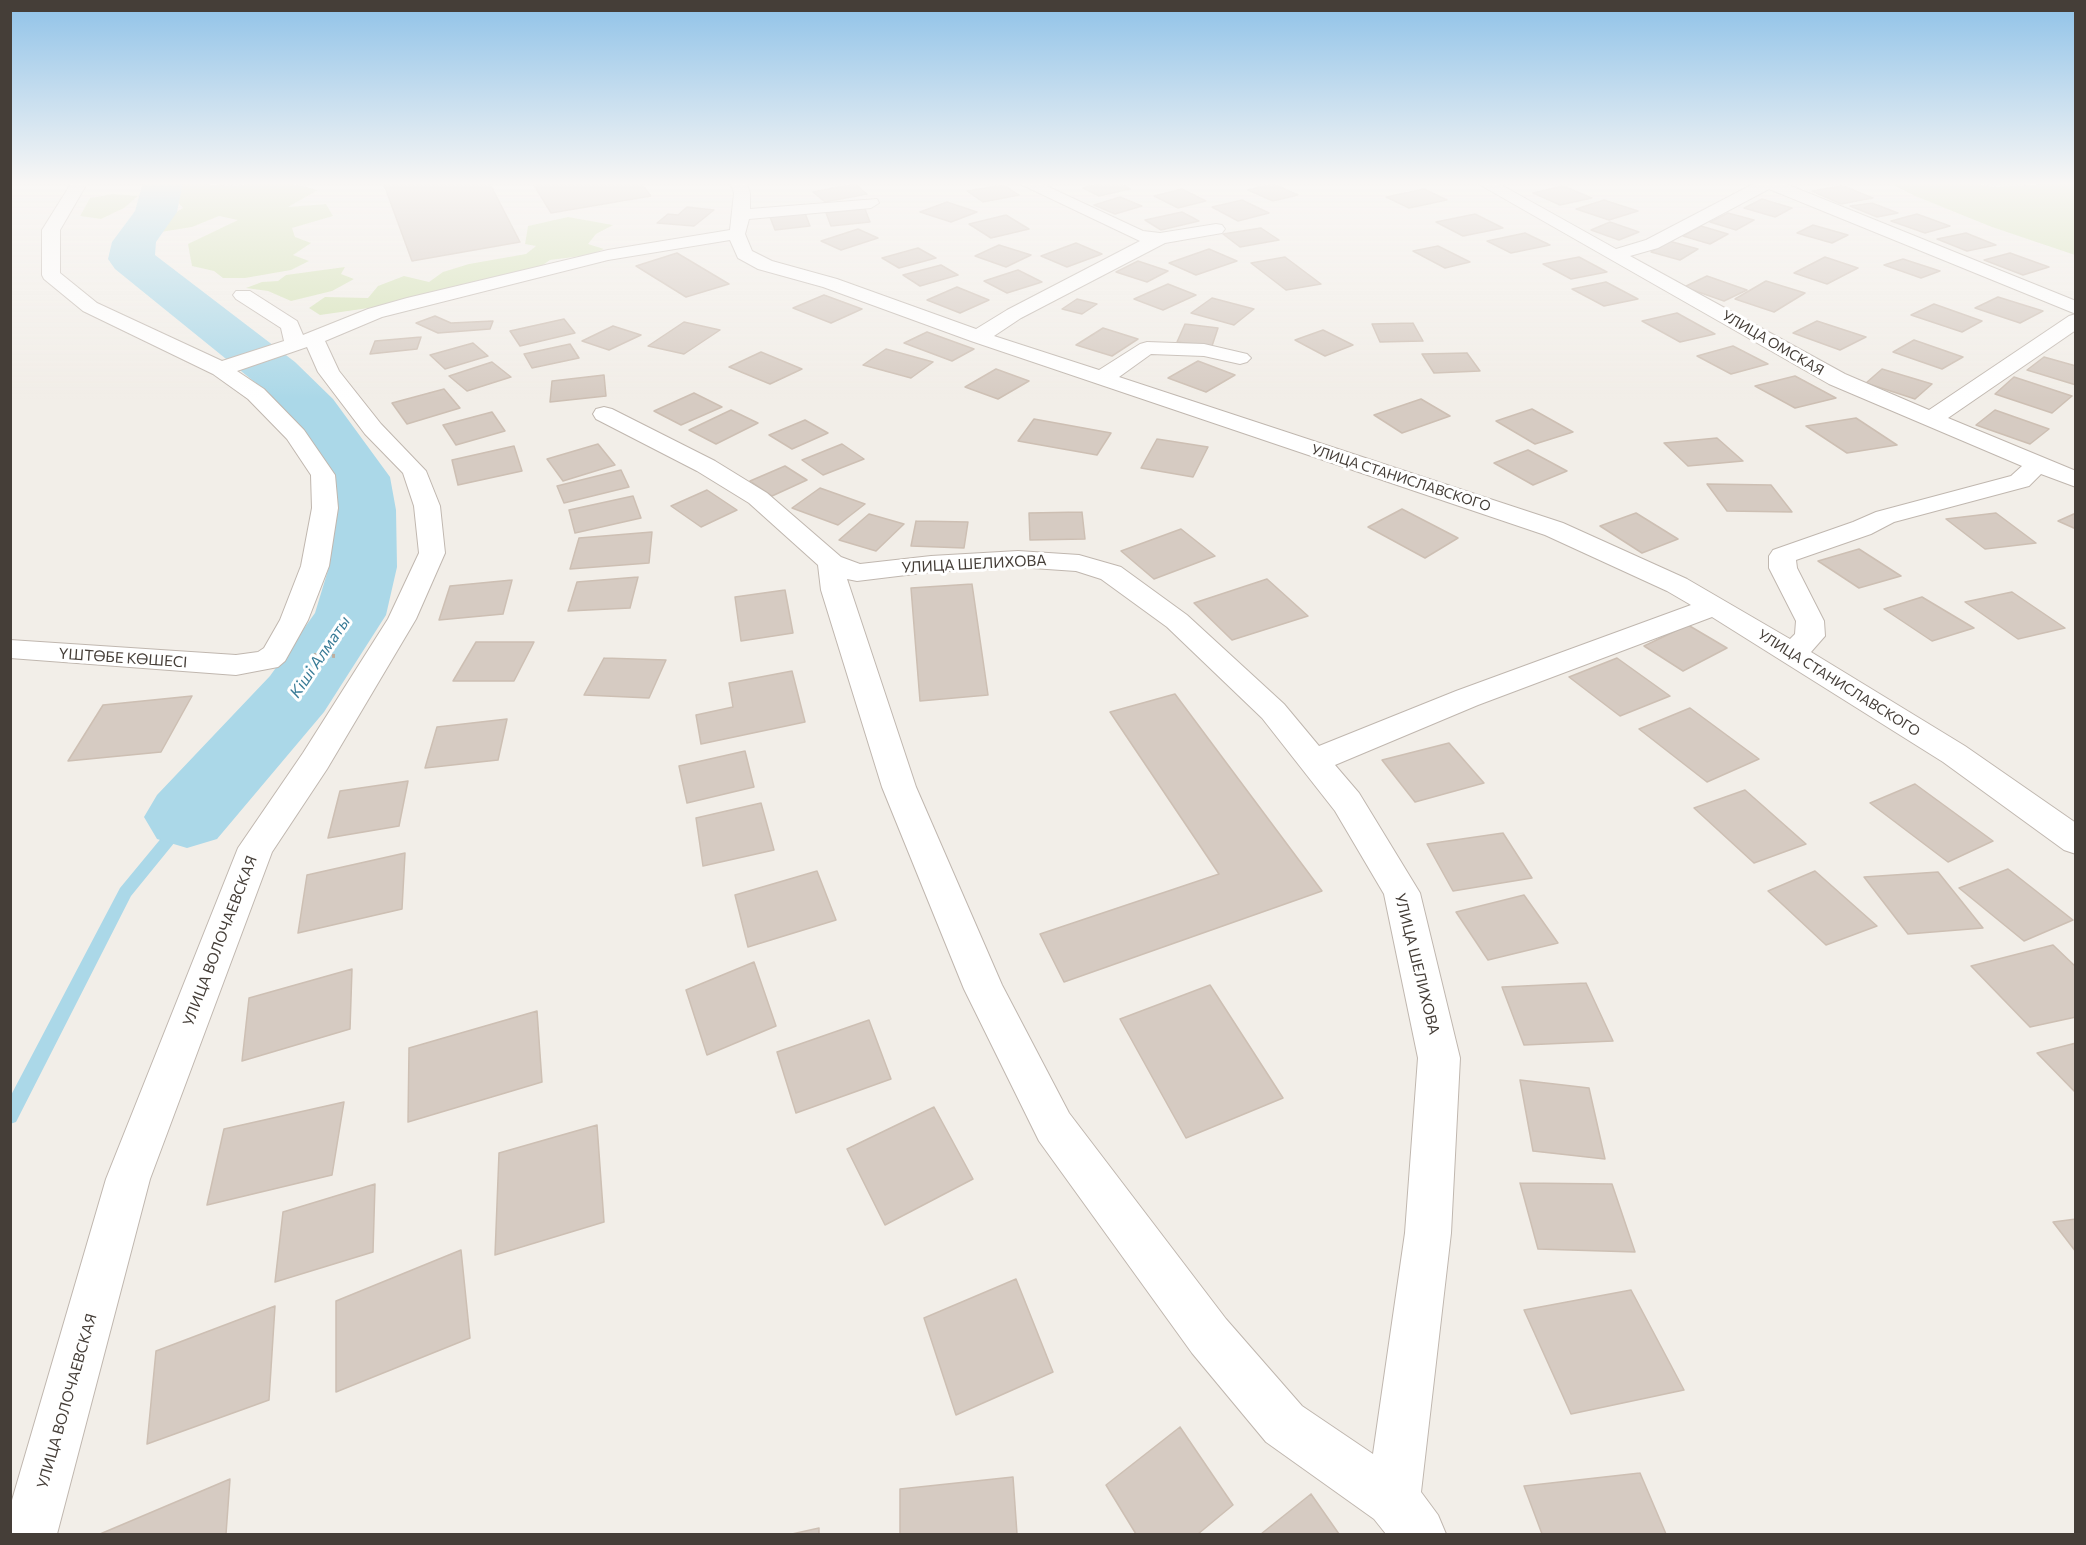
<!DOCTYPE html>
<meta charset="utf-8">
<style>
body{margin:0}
#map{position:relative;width:2086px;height:1545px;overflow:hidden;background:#f2eee8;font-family:Commissioner,sans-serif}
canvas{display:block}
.frame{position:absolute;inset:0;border:12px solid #453e38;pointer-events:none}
</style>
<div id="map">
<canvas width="2086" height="1545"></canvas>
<div class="frame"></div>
</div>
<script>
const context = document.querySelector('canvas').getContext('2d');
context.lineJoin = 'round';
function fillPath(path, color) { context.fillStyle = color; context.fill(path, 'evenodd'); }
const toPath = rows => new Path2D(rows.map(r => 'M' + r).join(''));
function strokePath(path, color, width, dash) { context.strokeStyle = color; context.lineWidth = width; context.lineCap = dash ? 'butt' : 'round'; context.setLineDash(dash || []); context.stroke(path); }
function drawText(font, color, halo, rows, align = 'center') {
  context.font = font + ' Commissioner,sans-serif'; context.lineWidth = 6; context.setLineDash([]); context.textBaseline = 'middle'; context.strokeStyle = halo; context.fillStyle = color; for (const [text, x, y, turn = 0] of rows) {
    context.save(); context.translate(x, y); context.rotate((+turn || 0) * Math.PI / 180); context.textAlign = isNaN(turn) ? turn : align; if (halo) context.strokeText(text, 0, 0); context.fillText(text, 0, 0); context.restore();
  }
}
fillPath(toPath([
 [254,182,284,182,318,190,288,207,326,204,333,216,292,228,295,237,311,243,293,255,309,261,291,270,245,278,223,278,214,271,192,266,188,244,238,220,219,216,192,227,161,232,157,224,183,208,171,194,184,183,238,186],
 [1888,182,1968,182,1995,187,2075,182,2075,255,1992,227,1915,196],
 [113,194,138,196,124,208,101,219,80,216,90,198],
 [568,217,613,225,596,234,588,244,604,249,590,255,550,260,526,277,452,296,320,315,309,308,325,297,368,298,378,286,404,276,429,282,443,272,469,264,526,254,536,246,525,244,528,226],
 [345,267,341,274,354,279,332,291,291,301,268,291,246,288,262,282,278,281,286,275]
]), '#d4e2b6');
fillPath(toPath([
 [187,812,192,813,194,817,192,821,131,896,16,1122,10,1124,10,1097,120,888,182,813,187,812]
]), '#abd8e8');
fillPath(toPath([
 [143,182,183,182,177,212,156,242,155,255,295,362,333,399,390,477,396,510,397,567,386,615,324,712,217,839,187,848,157,839,144,817,157,795,270,676,315,613,329,567,332,510,328,477,292,422,257,384,115,269,108,259,112,242,135,211,143,182]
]), '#abd8e8');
const building = toPath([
 [383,182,489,182,520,242,412,261,383,182],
 [532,182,640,182,651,196,551,213,532,182],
 [1107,182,1117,182,1130,189,1099,196,1083,188,1107,182],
 [855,184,867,194,825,202,813,192,855,184],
 [1273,184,1298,195,1273,201,1248,190,1273,184],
 [1004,185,1019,195,983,202,967,191,1004,185],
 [1563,186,1592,198,1560,205,1533,193,1563,186],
 [1843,186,1873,198,1841,204,1812,191,1843,186],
 [1182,189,1206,201,1178,208,1154,196,1182,189],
 [1424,189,1447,200,1409,208,1386,197,1424,189],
 [1120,197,1142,206,1115,214,1094,205,1120,197],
 [1762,199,1792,208,1775,217,1744,208,1762,199],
 [1242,200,1269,213,1238,221,1212,207,1242,200],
 [1604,200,1638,211,1609,220,1576,209,1604,200],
 [947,202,977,212,951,222,920,212,947,202],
 [1872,203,1898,213,1877,217,1850,206,1872,203],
 [687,207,714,210,694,226,657,223,668,214,678,215,687,207],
 [865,209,870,222,831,226,826,213,865,209],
 [1182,212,1199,221,1161,230,1145,220,1182,212],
 [805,213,810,226,775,230,770,217,805,213],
 [1728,213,1754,220,1736,230,1710,222,1728,213],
 [1475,214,1503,228,1463,236,1436,222,1475,214],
 [1917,214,1950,226,1925,233,1891,221,1917,214],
 [1006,215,1029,229,991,238,969,224,1006,215],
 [1610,222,1639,232,1619,240,1591,230,1610,222],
 [1813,225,1848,235,1832,243,1797,233,1813,225],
 [1701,226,1728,234,1710,244,1683,236,1701,226],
 [1261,228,1279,240,1240,247,1223,234,1261,228],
 [858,229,878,238,841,250,821,241,858,229],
 [1525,233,1550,245,1511,253,1487,241,1525,233],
 [1966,233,1996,245,1967,251,1937,239,1966,233],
 [1669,241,1698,249,1680,260,1651,252,1669,241],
 [1076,243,1102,254,1067,267,1041,256,1076,243],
 [999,245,1031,255,1006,267,975,256,999,245],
 [1438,246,1470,262,1445,268,1413,251,1438,246],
 [918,248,936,258,899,268,882,258,918,248],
 [1209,249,1237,261,1196,275,1169,263,1209,249],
 [677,253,729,284,686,297,636,266,677,253],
 [2010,253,2049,267,2023,275,1984,260,2010,253],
 [1285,257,1321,284,1286,290,1251,263,1285,257],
 [1579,257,1607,272,1571,279,1543,264,1579,257],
 [1825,257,1858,268,1827,284,1794,273,1825,257],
 [1903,259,1940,271,1921,278,1884,265,1903,259],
 [1138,261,1168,271,1147,282,1116,272,1138,261],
 [941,265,958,275,920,286,903,275,941,265],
 [1018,270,1042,282,1007,293,984,281,1018,270],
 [1707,276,1747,290,1724,301,1684,287,1707,276],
 [1766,281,1805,293,1774,312,1735,299,1766,281],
 [1606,282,1638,299,1604,306,1572,289,1606,282],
 [1168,284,1196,295,1163,310,1134,299,1168,284],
 [957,287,989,300,960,313,927,300,957,287],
 [824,295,862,309,831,323,793,308,824,295],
 [1998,297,2043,311,2020,323,1975,308,1998,297],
 [1212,298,1254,309,1234,325,1191,313,1212,298],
 [1077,299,1097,304,1082,314,1062,309,1077,299],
 [1934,304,1982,321,1962,332,1911,315,1934,304],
 [1677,313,1715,334,1680,342,1642,321,1677,313],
 [435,316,451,323,493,321,490,329,438,333,416,323,435,316],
 [564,319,575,333,520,346,510,331,564,319],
 [1817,321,1866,337,1840,350,1793,333,1817,321],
 [684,322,720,330,684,354,648,346,684,322],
 [1413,323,1423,341,1380,342,1372,324,1413,323],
 [1185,324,1218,328,1212,346,1177,342,1185,324],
 [613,326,641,335,609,350,582,341,613,326],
 [1103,328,1138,339,1112,356,1076,345,1103,328],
 [1323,330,1353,345,1325,356,1295,340,1323,330],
 [927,332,974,349,952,361,904,343,927,332],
 [421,337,417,349,370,354,375,341,421,337],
 [1914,340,1963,357,1942,369,1893,352,1914,340],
 [473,343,488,356,445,369,430,355,473,343],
 [570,344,579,358,532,368,524,354,570,344],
 [1733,346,1768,364,1731,374,1697,356,1733,346],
 [886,349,933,362,911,378,863,365,886,349],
 [761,352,802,369,770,384,729,367,761,352],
 [1467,353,1480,371,1434,373,1422,354,1467,353],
 [2044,357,2076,366,2076,385,2027,370,2044,357],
 [1198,361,1235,375,1206,392,1168,378,1198,361],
 [492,362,511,377,467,391,449,376,492,362],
 [996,369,1029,381,998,399,965,387,996,369],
 [1882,369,1932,384,1915,399,1866,383,1882,369],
 [604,375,606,396,550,402,552,381,604,375],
 [1795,376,1836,398,1795,408,1755,386,1795,376],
 [2014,377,2072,396,2052,413,1995,394,2014,377],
 [444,389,460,408,407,424,392,403,444,389],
 [694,393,722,407,681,425,654,411,694,393],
 [1421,399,1450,416,1402,433,1374,415,1421,399],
 [1532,409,1573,432,1535,444,1496,421,1532,409],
 [731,410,758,423,716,444,689,430,731,410],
 [1995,410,2049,429,2030,444,1976,425,1995,410],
 [492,412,505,431,456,445,443,425,492,412],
 [1856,418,1897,445,1847,453,1806,426,1856,418],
 [1034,419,1111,433,1097,455,1018,441,1034,419],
 [805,420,828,433,792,449,769,435,805,420],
 [1717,438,1743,461,1688,466,1664,443,1717,438],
 [1157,439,1208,447,1193,477,1141,468,1157,439],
 [598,444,615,465,563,481,547,459,598,444],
 [842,444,864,459,823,475,802,460,842,444],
 [514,446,522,471,458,485,452,460,514,446],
 [1528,450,1567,471,1533,485,1494,463,1528,450],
 [785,466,807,480,772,496,750,481,785,466],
 [621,470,629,487,564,503,557,486,621,470],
 [1707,484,1771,485,1792,512,1727,511,1707,484],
 [820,488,865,504,838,525,792,508,820,488],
 [707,490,737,510,701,527,671,506,707,490],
 [633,496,641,518,575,533,569,510,633,496],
 [1402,509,1458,538,1425,558,1368,527,1402,509],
 [1082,512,1085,539,1030,540,1029,513,1082,512],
 [1636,513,1678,539,1642,553,1600,526,1636,513],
 [1996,513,2036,543,1985,549,1946,519,1996,513],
 [2076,513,2076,529,2058,521,2076,513],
 [869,514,904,524,876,551,839,540,869,514],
 [916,521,968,522,964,548,911,546,916,521],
 [1181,529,1215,556,1154,579,1121,551,1181,529],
 [652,532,649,563,570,569,579,538,652,532],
 [1859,549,1901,576,1859,588,1818,561,1859,549],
 [638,577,630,608,568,611,577,582,638,577],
 [1267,579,1308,616,1232,640,1194,603,1267,579],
 [512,580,503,614,439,620,450,586,512,580],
 [972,584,988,695,920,701,911,588,972,584],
 [785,590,793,633,741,641,735,597,785,590],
 [2012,592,2065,628,2018,639,1965,602,2012,592],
 [1922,597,1974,628,1932,641,1884,609,1922,597],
 [1688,625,1727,648,1683,671,1644,646,1688,625],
 [476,642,534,642,514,681,453,681,476,642],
 [604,658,666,660,649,698,584,695,604,658],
 [1617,658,1670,696,1620,716,1569,677,1617,658],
 [792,671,805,722,701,744,696,715,733,707,729,683,792,671],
 [1175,694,1322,891,1064,982,1040,934,1219,874,1110,712,1175,694],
 [192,696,161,752,68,761,103,705,192,696],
 [1690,708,1759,759,1707,782,1639,729,1690,708],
 [507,719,498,760,425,768,437,727,507,719],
 [1449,743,1484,783,1415,802,1382,760,1449,743],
 [745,751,754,787,687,803,679,766,745,751],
 [408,781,399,826,328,838,340,791,408,781],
 [1915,784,1993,841,1948,862,1870,803,1915,784],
 [1745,790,1806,844,1754,863,1694,808,1745,790],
 [761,803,774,850,703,866,696,818,761,803],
 [1503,833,1532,878,1453,891,1427,844,1503,833],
 [405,853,402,909,298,933,307,875,405,853],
 [2008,869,2073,920,2024,941,1959,888,2008,869],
 [817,871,836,920,748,947,735,895,817,871],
 [1815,871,1877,926,1826,945,1768,891,1815,871],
 [1938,872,1983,928,1908,934,1864,877,1938,872],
 [1524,895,1558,943,1488,960,1456,912,1524,895],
 [2053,945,2076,967,2076,1017,2030,1027,1971,966,2053,945],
 [754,962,776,1026,707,1055,686,990,754,962],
 [352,969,350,1029,242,1061,249,998,352,969],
 [1586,983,1613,1041,1524,1045,1502,987,1586,983],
 [1210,985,1283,1098,1186,1138,1120,1019,1210,985],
 [537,1011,542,1082,408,1122,409,1048,537,1011],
 [869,1020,891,1079,796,1113,777,1052,869,1020],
 [2076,1043,2076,1093,2037,1053,2076,1043],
 [1520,1080,1589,1088,1605,1159,1533,1151,1520,1080],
 [344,1102,332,1175,207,1205,224,1129,344,1102],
 [934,1107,973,1179,885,1225,847,1149,934,1107],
 [597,1125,604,1222,495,1255,499,1153,597,1125],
 [1520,1183,1612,1184,1635,1252,1538,1249,1520,1183],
 [375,1184,373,1252,275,1282,283,1212,375,1184],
 [2076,1219,2076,1252,2053,1222,2076,1219],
 [461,1250,470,1338,336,1392,336,1301,461,1250],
 [1016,1279,1053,1372,956,1415,924,1318,1016,1279],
 [1631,1290,1684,1390,1571,1414,1524,1310,1631,1290],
 [275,1306,269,1400,147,1444,156,1351,275,1306],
 [1180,1427,1233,1505,1198,1534,1136,1534,1106,1485,1180,1427],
 [1640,1473,1666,1534,1542,1534,1524,1486,1640,1473],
 [1013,1477,1017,1534,900,1534,900,1489,1013,1477],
 [230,1479,226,1534,100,1534,230,1479],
 [1311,1494,1339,1534,1261,1534,1311,1494],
 [819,1528,819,1534,792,1534,819,1528]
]);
fillPath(building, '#d6cbc2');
strokePath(building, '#cdbfb3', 1.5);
const minor = toPath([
 [72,182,88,182,60,230,60,273,97,303,222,361,284,341,281,328,236,299,233,295,236,291,250,291,297,321,303,335,368,309,407,298,608,250,730,230,734,193,730,182,746,182,750,193,750,209,877,199,879,203,871,208,749,219,745,234,752,251,772,261,837,279,976,329,1007,310,1140,241,1016,182,1038,182,1143,231,1160,233,1216,224,1222,225,1225,229,1222,233,1165,243,1021,318,994,336,1099,370,1140,344,1147,342,1204,344,1247,354,1251,358,1247,362,1240,364,1204,356,1151,354,1119,377,1563,523,1687,579,1790,639,1795,634,1796,621,1769,568,1769,556,1773,550,1853,522,1876,512,2011,476,2022,466,1829,384,1475,182,1496,182,1616,249,1646,240,1757,182,1781,182,2076,301,2076,314,1769,189,1658,248,1630,256,1845,374,1929,410,2069,316,2076,314,2076,330,1948,418,2076,471,2076,487,2041,474,2029,486,1894,522,1871,534,1796,560,1797,568,1824,621,1825,636,1811,652,1965,746,2076,823,2076,854,2064,850,1943,762,1712,617,1478,705,1335,765,1359,793,1420,893,1460,1058,1451,1233,1421,1492,1438,1515,1446,1534,1386,1534,1374,1519,1266,1442,1192,1353,1039,1141,964,989,882,787,821,590,818,565,749,503,697,471,596,419,593,414,596,409,604,407,612,409,715,461,767,493,841,557,860,564,931,556,1018,551,1079,555,1121,567,1187,615,1284,704,1319,746,1456,691,1691,605,1667,591,1545,535,971,341,823,287,758,269,738,258,730,240,608,260,382,317,325,341,339,371,381,424,426,471,440,506,445,553,416,619,327,769,272,852,150,1179,57,1534,10,1534,10,1507,106,1179,238,848,303,753,388,619,419,553,414,506,403,473,365,434,318,372,307,347,237,371,264,389,304,430,335,475,338,508,329,566,308,620,285,661,278,667,236,675,10,658,10,640,236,655,258,652,264,648,280,620,301,566,312,508,311,475,287,439,248,399,213,374,83,311,44,279,42,275,42,230,72,182],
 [1018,567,1076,571,1101,579,1167,627,1262,718,1335,811,1384,894,1418,1058,1405,1233,1373,1454,1302,1406,1226,1319,1069,1113,1002,985,916,787,847,579,857,581,931,572,1018,567]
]);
strokePath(minor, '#c0b7af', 2);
strokePath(toPath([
 [314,655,337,656]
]), '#bdae9f', 4, [3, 3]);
fillPath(minor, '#fff');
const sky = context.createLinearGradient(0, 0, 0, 399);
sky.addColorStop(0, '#8fc2e8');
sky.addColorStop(0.46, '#f9f7f5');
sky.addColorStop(1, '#f9f7f500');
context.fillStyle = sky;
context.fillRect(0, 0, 2086, 399);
drawText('14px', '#453e38', '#fff', [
 ["УЛИЦА ОМСКАЯ",1773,343,30],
 ["УЛИЦА СТАНИСЛАВСКОГО",1401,478,18],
 ["УЛИЦА СТАНИСЛАВСКОГО",1839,683,32]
]);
drawText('15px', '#453e38', '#fff', [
 ["УЛИЦА ШЕЛИХОВА",974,564,-3],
 ["ҮШТӨБЕ КӨШЕСІ",123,658,4],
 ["УЛИЦА ВОЛОЧАЕВСКАЯ",220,941,-69],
 ["УЛИЦА ШЕЛИХОВА",1417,964,76],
 ["УЛИЦА ВОЛОЧАЕВСКАЯ",67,1401,-74]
]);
drawText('italic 16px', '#387b96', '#fff', [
 ["Кіші Алматы",320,657,-56]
]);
</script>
